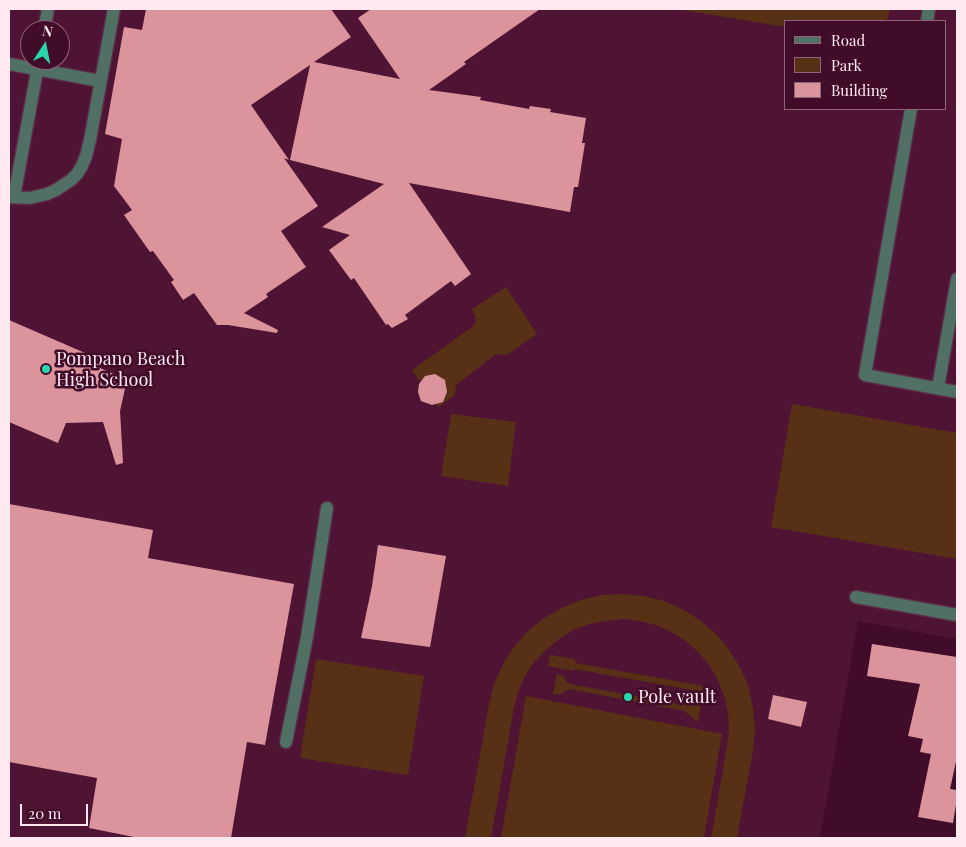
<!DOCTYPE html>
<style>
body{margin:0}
#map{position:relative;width:966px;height:847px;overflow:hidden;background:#410c29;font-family:"Playfair Display",serif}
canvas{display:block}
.frame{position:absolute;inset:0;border:10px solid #fee9f1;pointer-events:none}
.legend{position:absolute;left:784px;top:20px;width:162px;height:90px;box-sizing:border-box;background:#410c29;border:1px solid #8d6479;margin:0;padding:6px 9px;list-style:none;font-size:15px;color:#fee9f1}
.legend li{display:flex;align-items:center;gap:10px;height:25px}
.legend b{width:25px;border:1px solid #8d6479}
.north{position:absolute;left:20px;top:20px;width:50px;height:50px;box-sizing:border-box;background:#410c29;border:1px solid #8d6479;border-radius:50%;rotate:11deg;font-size:14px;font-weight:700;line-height:20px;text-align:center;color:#fee9f1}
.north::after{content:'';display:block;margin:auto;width:18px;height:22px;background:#28d5ad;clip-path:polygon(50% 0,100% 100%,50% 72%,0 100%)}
.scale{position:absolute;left:20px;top:804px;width:68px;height:22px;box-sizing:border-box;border:2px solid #fee9f1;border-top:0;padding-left:6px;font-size:15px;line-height:18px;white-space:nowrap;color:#fee9f1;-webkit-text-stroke:4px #410c29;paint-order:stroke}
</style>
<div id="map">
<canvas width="966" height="847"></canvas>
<div class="frame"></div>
<ul class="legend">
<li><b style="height:6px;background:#506f65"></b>Road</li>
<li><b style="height:14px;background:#583016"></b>Park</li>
<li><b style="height:14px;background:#db949c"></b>Building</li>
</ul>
<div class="north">N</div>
<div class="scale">20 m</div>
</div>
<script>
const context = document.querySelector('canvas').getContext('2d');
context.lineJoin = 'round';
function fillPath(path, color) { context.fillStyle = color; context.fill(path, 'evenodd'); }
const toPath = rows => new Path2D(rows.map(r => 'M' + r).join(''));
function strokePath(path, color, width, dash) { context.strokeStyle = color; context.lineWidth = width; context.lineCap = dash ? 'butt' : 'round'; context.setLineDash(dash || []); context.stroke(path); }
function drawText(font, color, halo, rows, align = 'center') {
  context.font = font + ' "Playfair Display",serif'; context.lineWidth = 5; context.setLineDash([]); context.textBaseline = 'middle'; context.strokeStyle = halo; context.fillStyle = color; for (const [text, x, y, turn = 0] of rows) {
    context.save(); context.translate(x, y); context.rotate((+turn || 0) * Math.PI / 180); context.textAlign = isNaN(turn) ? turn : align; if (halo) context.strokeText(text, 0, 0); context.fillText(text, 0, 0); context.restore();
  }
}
fillPath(toPath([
 [9,9,957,9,957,639,858,621,820,838,9,838],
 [785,21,945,21,945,109,785,109],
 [30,30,60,30,60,60,30,60]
]), '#4f1333');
fillPath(toPath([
 [677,9,890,9,887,21,785,21,785,27],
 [506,287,537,334,507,355,496,354,456,385,455,395,438,407,412,370,472,327,476,322,475,316,472,309],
 [792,404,957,433,957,559,771,527],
 [451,414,516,422,508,486,441,476],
 [623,594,644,596,664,601,684,610,701,621,717,635,730,651,741,669,749,688,753,709,755,729,753,750,737,838,711,838,727,746,729,729,728,712,724,696,718,680,709,665,699,653,686,641,671,632,656,625,640,621,623,619,606,621,589,624,573,630,559,639,546,650,534,662,525,676,518,692,514,708,491,838,465,838,489,704,494,684,503,664,514,647,528,631,544,618,562,608,581,600,602,595],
 [550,655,575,659,575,663,710,687,709,693,574,669,573,671,548,666],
 [316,659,424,676,408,775,300,758],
 [557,674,563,676,567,683,570,684,684,705,702,699,698,722,684,711,569,689,559,695,553,694],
 [526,696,722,734,704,838,501,838]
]), '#583016');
fillPath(toPath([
 [146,9,331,9,351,37,314,62,400,79,358,18,371,9,540,9,464,62,466,64,429,90,481,97,480,100,529,109,530,106,551,109,550,112,586,118,582,143,585,143,578,187,574,187,570,212,409,183,471,274,455,286,451,281,405,315,408,319,392,328,388,324,386,325,354,278,351,280,329,250,350,235,322,227,384,184,290,160,310,65,251,105,289,160,284,158,318,206,281,231,306,267,266,294,268,297,244,313,278,330,277,333,228,325,217,325,194,293,183,300,171,282,174,280,153,251,150,252,124,215,132,210,114,186,122,139,105,134,124,27,142,30],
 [9,320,92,356,89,363,127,380,120,411,123,463,116,465,103,422,66,423,58,443,9,422],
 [435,374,445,380,447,392,443,402,432,405,421,401,418,392,419,384,425,376],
 [9,504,153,530,148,558,294,584,265,745,247,742,231,838,139,838,89,828,97,778,9,762],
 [378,545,446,556,430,647,361,638,372,586],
 [872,644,957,657,957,757,950,789,957,790,957,799,953,823,918,817,931,754,920,752,923,739,908,736,920,684,867,676],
 [773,695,807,702,801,727,768,719]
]), '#db949c');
const minor = toPath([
 [927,21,929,9],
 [44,30,48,9],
 [9,64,100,81],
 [911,109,865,375,957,392],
 [9,197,30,198,47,194,56,190,71,180,77,174,82,166,86,156,90,140,114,9],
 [14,197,39,60],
 [938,388,957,279],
 [856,597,957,615],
 [286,742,307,637,327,508]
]);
strokePath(minor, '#5b2b45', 15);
strokePath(minor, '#506f65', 12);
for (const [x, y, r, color] of [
 [46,369,5,"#28d5ad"],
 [628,697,5,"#28d5ad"]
]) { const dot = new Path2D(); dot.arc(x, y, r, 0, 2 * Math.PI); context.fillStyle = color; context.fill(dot); strokePath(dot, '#410c29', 2); }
drawText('18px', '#fee9f1', '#410c29', [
 ["Pompano Beach",56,359],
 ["High School",56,380],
 ["Pole vault",638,697]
], 'left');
</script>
